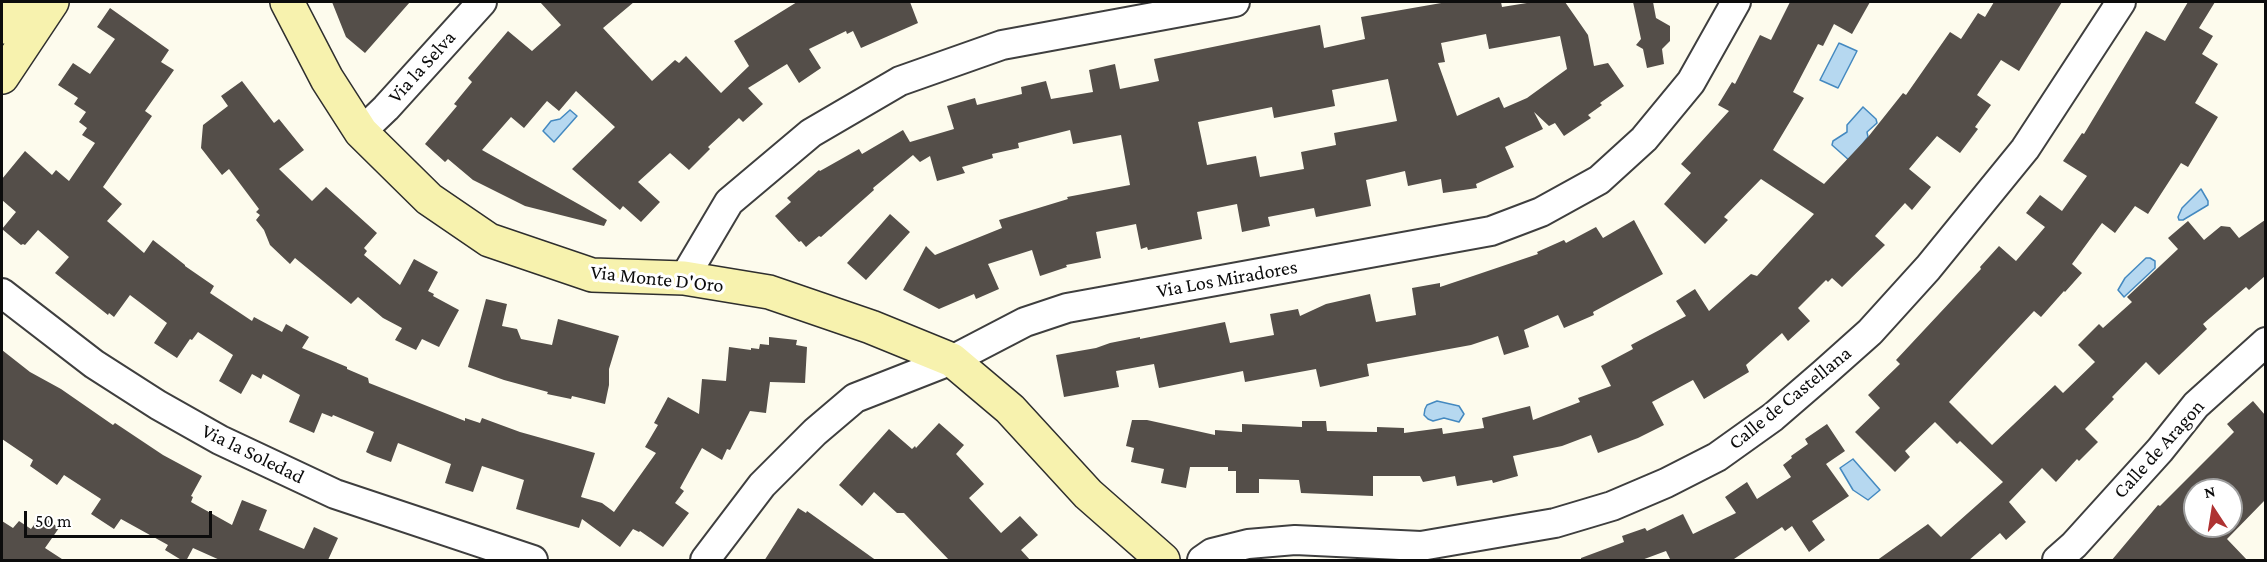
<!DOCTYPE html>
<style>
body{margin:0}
#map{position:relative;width:2267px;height:562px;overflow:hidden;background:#fdfbed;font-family:"Crimson Pro",serif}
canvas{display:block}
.frame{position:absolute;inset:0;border:3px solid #0c0c0c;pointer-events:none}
.north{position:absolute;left:2183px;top:478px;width:60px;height:60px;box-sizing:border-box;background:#fff;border:2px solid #9e9e9e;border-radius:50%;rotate:348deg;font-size:16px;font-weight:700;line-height:24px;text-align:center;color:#0c0c0c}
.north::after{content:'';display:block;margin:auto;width:21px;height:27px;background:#ae3232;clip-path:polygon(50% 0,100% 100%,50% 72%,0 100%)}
.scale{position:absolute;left:24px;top:511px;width:188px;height:27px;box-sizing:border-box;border:3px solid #0c0c0c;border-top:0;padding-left:8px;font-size:18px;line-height:21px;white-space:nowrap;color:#0c0c0c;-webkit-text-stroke:4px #fff;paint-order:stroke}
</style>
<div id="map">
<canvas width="2267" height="562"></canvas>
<div class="frame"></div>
<div class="north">N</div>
<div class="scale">50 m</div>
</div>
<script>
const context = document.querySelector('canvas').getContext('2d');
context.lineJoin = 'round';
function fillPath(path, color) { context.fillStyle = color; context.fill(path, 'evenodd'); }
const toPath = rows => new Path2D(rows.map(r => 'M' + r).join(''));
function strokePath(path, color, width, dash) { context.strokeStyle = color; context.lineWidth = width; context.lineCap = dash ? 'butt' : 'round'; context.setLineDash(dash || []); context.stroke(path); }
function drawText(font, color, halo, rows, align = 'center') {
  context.font = font + ' "Crimson Pro",serif'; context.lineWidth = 6; context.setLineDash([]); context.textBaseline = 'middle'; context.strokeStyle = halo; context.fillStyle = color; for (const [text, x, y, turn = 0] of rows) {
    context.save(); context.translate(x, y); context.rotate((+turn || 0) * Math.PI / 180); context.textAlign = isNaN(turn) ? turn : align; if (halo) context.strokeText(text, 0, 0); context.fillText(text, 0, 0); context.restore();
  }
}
const water = toPath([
 [1839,43,1857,51,1838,88,1820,80,1839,43],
 [1863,107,1876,119,1877,123,1867,132,1868,137,1850,161,1832,145,1833,141,1847,132,1847,125,1863,107],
 [570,110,577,116,554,142,543,131,551,121,560,119,570,110],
 [2201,189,2208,201,2208,205,2183,220,2179,220,2178,217,2182,208,2201,189],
 [2146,258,2150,258,2155,261,2155,268,2124,297,2118,290,2125,278,2146,258],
 [1437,401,1459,406,1464,414,1459,422,1444,418,1433,421,1428,419,1424,415,1425,409,1427,405,1437,401],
 [1853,459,1880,490,1868,500,1853,490,1840,468,1853,459]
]);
fillPath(water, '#b6d8f0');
strokePath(water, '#4489c0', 1.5);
fillPath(toPath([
 [332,2,410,2,365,53,346,37],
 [540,2,634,2,603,28,652,81,675,60,679,63,686,56,721,93,749,66,734,41,797,2,910,2,918,23,861,48,853,31,847,34,846,31,809,49,821,68,799,83,787,64,748,88,763,104,743,122,739,118,708,147,710,149,689,170,670,153,638,182,660,202,641,222,623,206,620,210,572,169,615,127,576,91,559,111,547,101,524,128,511,117,482,150,607,220,604,226,525,206,473,180,448,159,445,162,425,144,457,106,454,104,472,82,468,78,508,31,532,51,561,25],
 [1447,2,1501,2,1502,7,1533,2,1565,2,1588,35,1594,66,1608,63,1624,86,1600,103,1602,105,1588,115,1591,118,1564,136,1555,123,1549,126,1534,112,1543,129,1505,147,1514,167,1476,184,1477,188,1443,193,1441,179,1408,186,1405,171,1366,180,1371,206,1316,217,1314,208,1268,217,1270,226,1242,232,1237,204,1197,212,1202,239,1148,250,1147,247,1141,249,1136,224,1096,232,1101,258,1066,265,1067,267,1040,276,1032,250,988,264,999,289,976,299,974,294,939,309,903,290,926,246,935,255,1002,228,999,220,1068,199,1067,197,1130,185,1121,135,1073,144,1070,130,1018,143,1019,148,992,154,993,158,962,167,965,173,937,181,930,156,920,162,913,155,873,188,874,190,821,237,819,236,806,247,801,241,799,242,775,216,791,202,787,198,819,170,820,171,859,149,862,154,903,130,910,142,954,129,947,106,975,98,977,105,1022,94,1021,87,1046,81,1051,99,1093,92,1089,70,1115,64,1120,89,1159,81,1154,59,1320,25,1324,48,1365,39,1361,17],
 [1486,34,1489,49,1560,36,1567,69,1527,98,1504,108,1499,97,1457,116,1438,63,1445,62,1441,43],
 [1388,79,1397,121,1334,133,1336,145,1301,152,1304,169,1260,177,1256,156,1207,165,1198,122,1272,107,1274,118,1335,106,1332,90],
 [1633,2,1653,2,1656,18,1670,26,1670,41,1662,49,1664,64,1647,68,1643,49,1636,45,1641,39],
 [1790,2,1870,2,1852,34,1834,24,1823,46,1818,44,1793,92,1804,98,1773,150,1824,184,1868,137,1903,93,1906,95,1950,32,1961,39,1978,13,1985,17,1994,2,2062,2,2019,71,2001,60,1977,95,1991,105,1975,127,1978,129,1960,153,1937,136,1909,169,1931,187,1912,210,1905,203,1875,236,1885,245,1842,287,1832,278,1828,282,1826,280,1798,308,1810,321,1788,341,1782,333,1746,365,1749,372,1704,399,1693,380,1652,402,1664,425,1638,438,1598,453,1591,435,1562,446,1513,456,1518,476,1493,483,1492,480,1457,486,1455,476,1423,482,1420,476,1373,476,1373,496,1301,493,1299,480,1259,479,1259,493,1236,493,1236,471,1228,471,1228,467,1190,467,1186,488,1161,483,1164,469,1131,462,1134,448,1126,446,1132,420,1147,420,1215,435,1215,430,1242,432,1242,424,1302,427,1302,421,1326,421,1327,431,1377,432,1377,427,1404,428,1404,433,1442,428,1443,434,1484,428,1482,418,1530,406,1533,420,1580,402,1578,398,1611,386,1601,366,1633,349,1631,345,1686,316,1676,301,1695,289,1709,311,1751,274,1757,276,1814,214,1761,179,1724,217,1728,220,1705,244,1664,204,1691,173,1681,164,1729,111,1718,105,1732,82,1735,84,1760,35,1771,40],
 [2188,2,2215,2,2199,28,2213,36,2202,54,2218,64,2195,103,2218,117,2188,167,2181,163,2148,214,2135,206,2115,233,2102,223,2072,264,2082,273,2065,292,2064,291,2041,317,2034,311,1949,402,1992,445,2055,385,2063,393,2095,362,2078,345,2099,324,2103,328,2132,302,2127,297,2178,249,2168,238,2188,221,2204,240,2221,226,2230,227,2239,238,2265,220,2265,276,2249,290,2246,287,2203,324,2207,329,2159,375,2146,362,2112,397,2114,399,2085,429,2098,442,2079,461,2077,459,2056,482,2042,468,2009,502,2026,522,2006,540,2000,533,1968,561,1876,561,1928,524,1941,537,2003,482,1960,441,1957,444,1935,422,1905,451,1910,457,1895,472,1855,432,1880,408,1868,395,1900,364,1896,360,1981,269,1980,267,1999,246,2016,261,2045,227,2026,213,2040,195,2062,211,2087,176,2063,161,2082,133,2084,134,2146,31,2165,41],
 [110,8,169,50,161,62,174,70,145,111,152,116,103,187,122,204,107,221,144,253,153,240,185,265,185,266,214,286,210,293,252,321,254,317,282,332,286,324,309,337,302,348,347,367,347,369,368,378,369,383,465,421,465,418,480,423,482,418,520,432,595,453,581,497,602,503,614,512,656,453,645,447,658,425,654,423,668,397,699,414,702,379,726,381,729,347,751,350,751,348,759,349,760,344,769,345,769,337,797,340,796,345,807,347,805,383,770,382,766,413,750,411,730,450,727,449,722,460,702,448,680,488,684,491,675,503,689,513,663,547,640,531,639,532,633,529,620,547,582,519,579,528,516,509,524,480,482,466,473,492,445,483,451,464,398,443,391,462,372,455,366,452,374,432,333,415,332,417,322,413,314,433,289,422,300,395,263,374,261,379,252,374,241,394,219,381,233,355,198,332,192,340,190,339,177,358,154,343,167,323,130,295,114,317,109,313,108,315,55,273,69,257,38,230,25,245,23,244,21,245,2,229,16,212,2,200,2,179,25,151,52,175,56,170,69,181,95,143,82,135,87,128,79,122,86,112,74,104,78,98,58,85,73,63,90,74,115,39,97,27],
 [242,81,274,123,279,119,304,150,279,169,312,201,326,187,377,233,364,248,367,251,364,255,400,285,414,259,438,272,428,291,434,294,433,296,459,310,439,347,422,339,416,350,395,340,402,328,383,318,358,297,351,304,295,258,290,264,270,245,264,230,256,220,260,215,256,212,259,209,229,169,222,175,201,148,203,125,228,106,221,96],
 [890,214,910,232,866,280,847,263],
 [1634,220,1663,274,1593,312,1594,315,1564,328,1558,315,1524,330,1529,347,1504,355,1498,336,1471,345,1367,364,1369,376,1320,387,1316,369,1245,382,1243,371,1159,388,1154,364,1116,371,1119,387,1064,397,1056,355,1096,348,1110,343,1140,337,1140,339,1225,322,1230,343,1274,335,1270,314,1298,309,1300,316,1326,304,1370,294,1376,322,1416,315,1412,288,1440,283,1440,287,1473,276,1538,254,1537,252,1564,240,1566,243,1596,227,1603,238],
 [486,299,507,304,502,326,517,329,521,339,552,345,558,319,619,336,609,369,609,385,605,404,572,396,571,399,547,394,548,392,504,380,468,367],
 [2,350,30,372,61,389,113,425,115,423,163,455,202,476,191,496,193,497,191,502,232,525,242,500,267,510,259,530,304,549,314,527,338,538,328,560,331,561,222,561,193,548,186,561,183,561,165,550,168,545,121,519,114,529,91,514,101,499,64,475,57,485,30,466,33,460,2,439],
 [2253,401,2265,415,2265,500,2227,539,2248,561,2111,561,2158,505,2160,506,2234,432,2227,424],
 [2195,490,2231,490,2231,526,2195,526],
 [939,423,964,445,956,454,984,484,969,498,1001,533,1020,516,1038,535,1021,550,1031,561,950,561,904,513,897,513,874,492,862,506,839,485,889,429,912,449,915,446,916,448],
 [1827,424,1845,451,1826,464,1849,496,1812,521,1825,540,1809,552,1792,526,1785,531,1782,527,1731,561,1671,561,1666,551,1639,561,1581,561,1581,558,1624,542,1622,536,1645,528,1647,531,1683,514,1693,534,1736,513,1725,497,1747,482,1757,499,1791,477,1783,465,1792,458,1791,456,1808,444,1805,439],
 [798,508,806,513,807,511,877,561,764,561],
 [41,515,59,528,45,548,65,561,2,561,2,521,13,528,19,521,31,529]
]), '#544e49');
const street = toPath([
 [361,132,386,108,482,2],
 [684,278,729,202,811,133,900,81,1002,45,1235,2],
 [2,293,94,364,158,405,220,440,335,494,533,560],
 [705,560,762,485,815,432,855,398,952,360,1025,322,1067,308,1491,231,1541,212,1599,180,1644,139,1691,82,1736,2],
 [1202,560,1212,553,1248,544,1295,540,1421,546,1555,523,1612,506,1666,483,1717,457,1773,417,1824,373,1870,332,1928,268,2025,149,2121,2],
 [2057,560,2074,545,2160,450,2196,405,2266,342]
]);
const secondary = toPath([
 [287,2,327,79,361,132,429,199,489,240,592,275,684,278,769,292,871,327,952,360,1010,409,1088,494,1163,560],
 [2,27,19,2],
 [2,77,52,2]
]);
strokePath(street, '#3f3f3f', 32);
strokePath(secondary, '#2e2e2e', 36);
strokePath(street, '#fff', 28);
strokePath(secondary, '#f7f2ae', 33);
drawText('20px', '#0c0c0c', '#fff', [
 ["Via la Selva",422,67,-48],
 ["Via Monte D'Oro",657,279,6],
 ["Via Los Miradores",1227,279,-10],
 ["Calle de Castellana",1790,398,-39],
 ["Calle de Aragon",2159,449,-48],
 ["Via la Soledad",253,454,26]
]);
</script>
